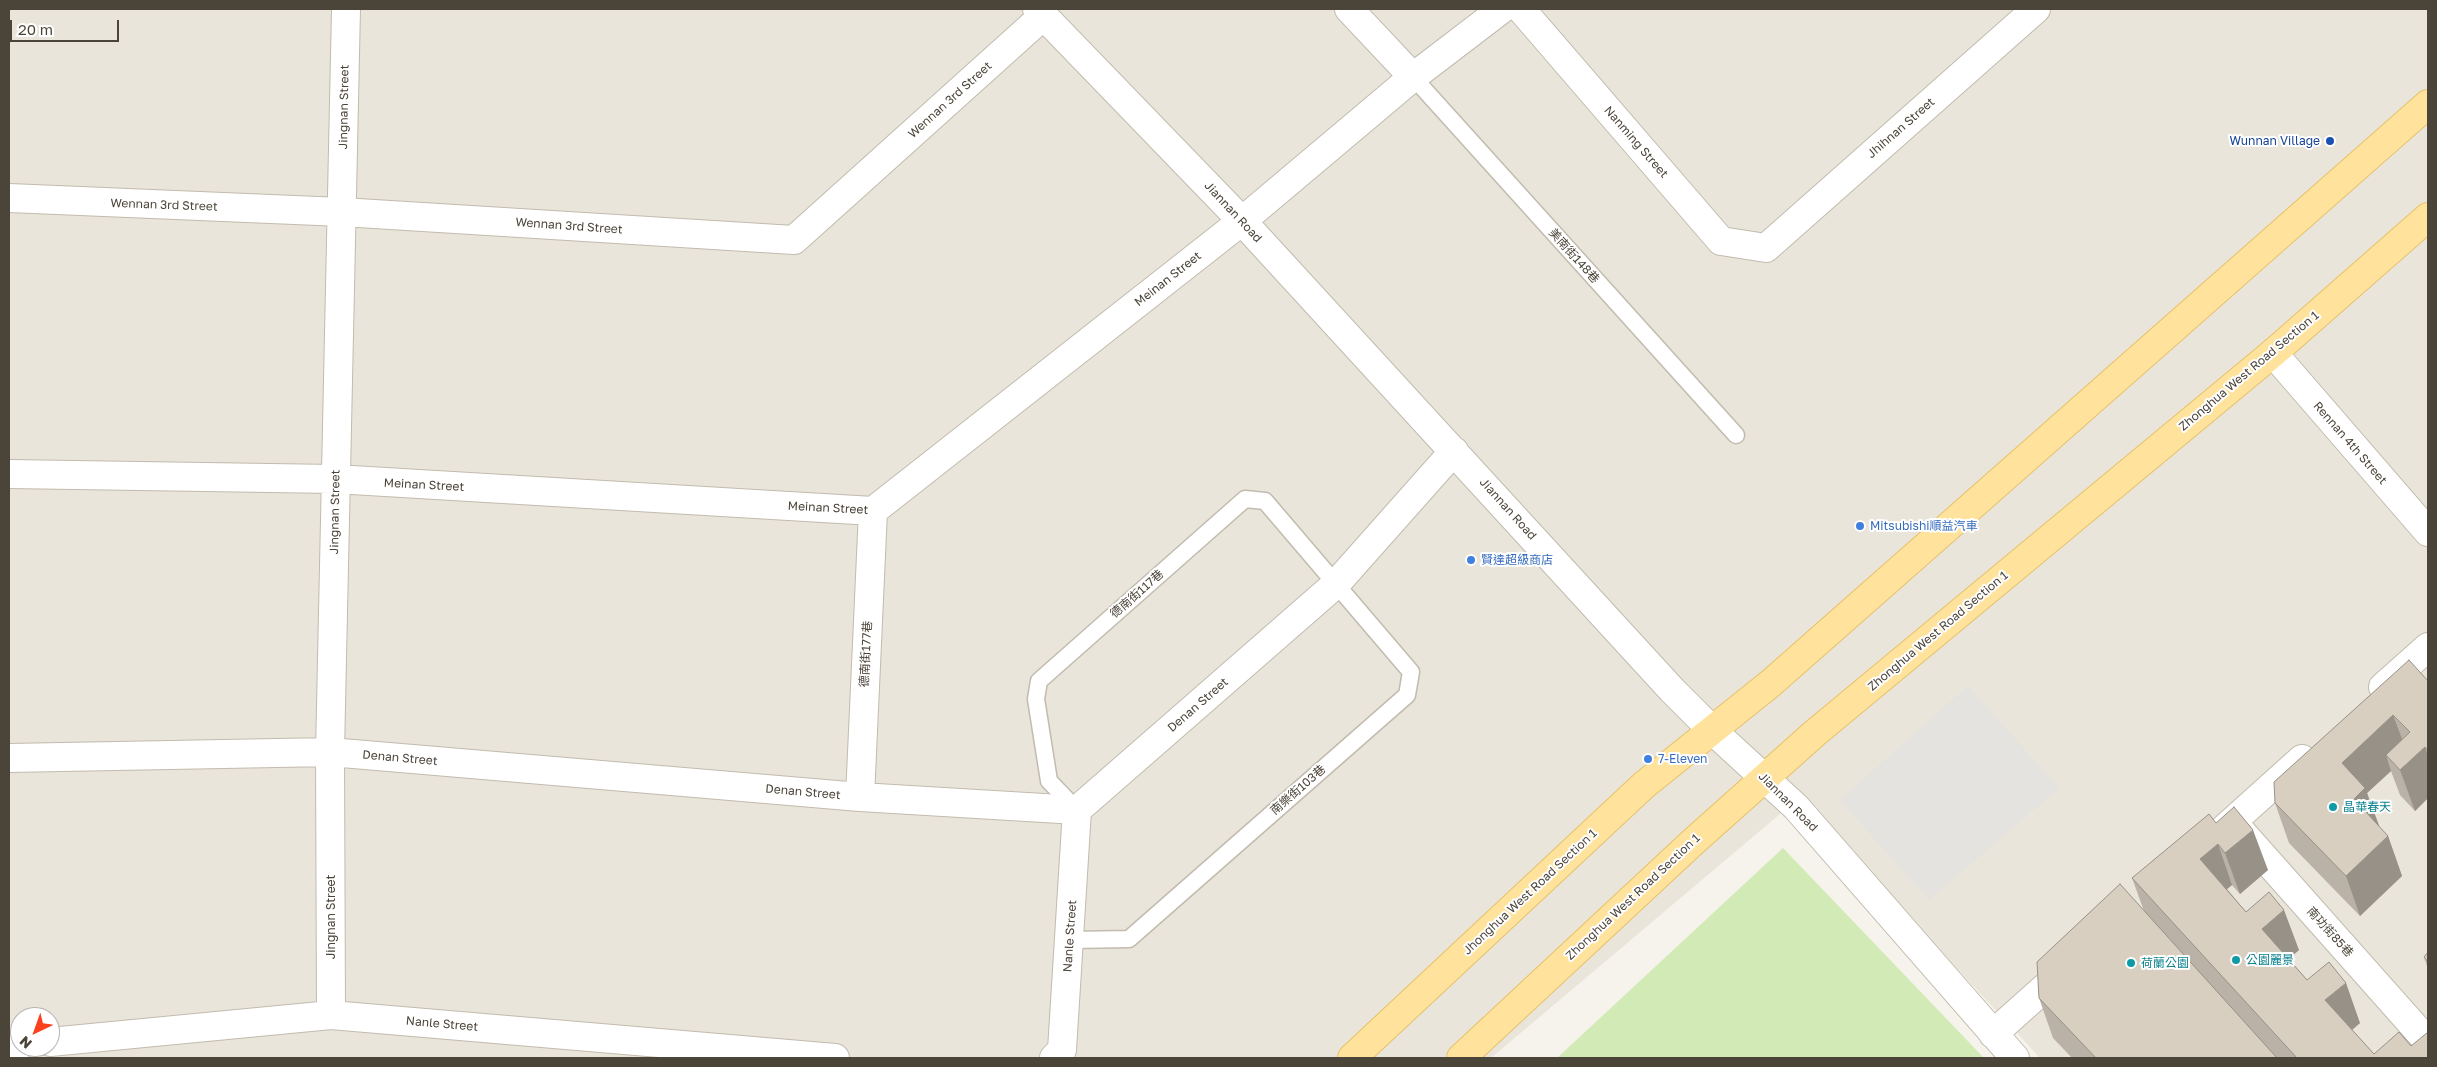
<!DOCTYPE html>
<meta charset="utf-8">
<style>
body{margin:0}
#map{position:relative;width:2437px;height:1067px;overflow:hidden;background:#f6f3ec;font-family:"Golos Text",sans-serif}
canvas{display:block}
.frame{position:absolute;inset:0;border:10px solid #4b4439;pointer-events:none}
.north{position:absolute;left:10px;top:1007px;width:50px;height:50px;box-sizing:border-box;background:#fff;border:1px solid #b7b4b0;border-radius:50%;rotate:222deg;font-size:14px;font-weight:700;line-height:20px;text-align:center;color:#4b4439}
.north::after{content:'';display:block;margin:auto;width:18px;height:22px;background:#fc3f1d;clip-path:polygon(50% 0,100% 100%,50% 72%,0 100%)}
.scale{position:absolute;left:10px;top:20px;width:109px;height:22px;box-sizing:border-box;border:2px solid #4b4439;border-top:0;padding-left:6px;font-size:15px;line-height:18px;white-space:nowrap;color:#4b4439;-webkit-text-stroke:4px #fff;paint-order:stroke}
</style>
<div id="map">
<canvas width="2437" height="1067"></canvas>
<div class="frame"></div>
<div class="north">N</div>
<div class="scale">20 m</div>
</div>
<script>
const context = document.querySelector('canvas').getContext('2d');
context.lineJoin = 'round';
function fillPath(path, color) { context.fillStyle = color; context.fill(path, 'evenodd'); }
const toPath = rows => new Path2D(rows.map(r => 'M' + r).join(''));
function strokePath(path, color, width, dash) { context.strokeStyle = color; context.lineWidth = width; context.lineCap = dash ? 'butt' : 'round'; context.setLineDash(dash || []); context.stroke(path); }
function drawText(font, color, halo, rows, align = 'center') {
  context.font = font + ' "Golos Text","Noto Sans TC",sans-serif'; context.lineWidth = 4; context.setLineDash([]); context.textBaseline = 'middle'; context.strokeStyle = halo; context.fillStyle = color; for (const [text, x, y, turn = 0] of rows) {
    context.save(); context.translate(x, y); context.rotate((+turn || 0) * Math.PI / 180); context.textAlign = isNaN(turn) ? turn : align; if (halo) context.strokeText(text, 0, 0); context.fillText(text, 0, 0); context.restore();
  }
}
fillPath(toPath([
 [9,9,2428,9,2428,1058,2040,1058,1799,798,1491,1058,9,1058],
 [20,1017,50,1017,50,1047,20,1047]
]), '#eae5da');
fillPath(toPath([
 [1783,848,1984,1058,1557,1058]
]), '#d2eab5');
fillPath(toPath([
 [1968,686,2059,788,1929,900,1840,800]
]), '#e5e3e0');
const lane = toPath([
 [1413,77,1736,435],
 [1071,940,1129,939,1407,695,1411,672,1265,501,1245,499,1039,681,1036,699,1049,781,1077,810]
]);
const street = toPath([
 [1037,9,1242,221,1672,690,1713,731,1796,807,2015,1058],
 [1349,9,1413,77],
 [1521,9,1721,241,1766,248,2036,9],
 [9,198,342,212,794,240,1043,16],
 [2273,353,2428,532],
 [9,474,335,479,873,511,1242,221,1413,77,1502,9],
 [2383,687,2428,647],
 [9,758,330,752,860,797,1077,810,1336,584,1454,451],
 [860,797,873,511],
 [2238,828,2428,1042],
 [2213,839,2302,759],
 [331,1015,330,752,346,9],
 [1993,1034,2067,968],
 [50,1042,331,1015,835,1058],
 [9,1046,20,1045],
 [1054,1058,1062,1050,1077,810]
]);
const primary = toPath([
 [1352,1058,1644,785,1771,683,2428,104],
 [1461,1058,1694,841,1815,733,2273,353,2428,217]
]);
strokePath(lane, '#c2bbae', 19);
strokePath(street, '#c2bbae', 30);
strokePath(primary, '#e6c16a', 30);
strokePath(lane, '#fff', 16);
strokePath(street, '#fff', 28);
strokePath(primary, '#ffe39c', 28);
fillPath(toPath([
 [2428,681,2428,798,2415,811,2400,795,2391,771,2367,793,2379,827,2388,836,2402,876,2360,916,2289,843,2275,803],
 [2216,823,2268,870,2240,894,2232,885,2227,889,2246,912,2299,950,2289,959,2307,980,2360,1023,2352,1030,2374,1054,2411,1046,2428,1058,2072,1058,2053,1038,2039,998,2144,911,2132,878],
 [2428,952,2428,969,2424,957]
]), '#bab2a6');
fillPath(toPath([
 [2393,715,2408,755,2386,755,2391,771,2367,793,2380,828,2354,799,2342,763],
 [2425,747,2428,756,2428,798,2415,811,2400,770],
 [2253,830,2268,870,2240,894,2225,853],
 [2388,836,2402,876,2360,916,2346,876],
 [2218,844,2232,885,2215,899,2200,859],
 [2284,910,2299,950,2277,969,2262,929],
 [2346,983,2360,1023,2340,1040,2325,1000]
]), '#979187');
const building = toPath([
 [2409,660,2428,681,2428,751,2425,747,2400,770,2386,755,2410,732,2393,715,2342,763,2365,788,2354,799,2388,836,2346,876,2275,803,2274,782,2409,660],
 [2234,807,2253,830,2225,853,2218,844,2200,859,2246,912,2269,892,2284,910,2262,929,2307,980,2329,962,2346,983,2325,1000,2374,1054,2399,1032,2411,1046,2428,1032,2428,1058,2297,1058,2132,878,2209,814,2216,823,2234,807],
 [2120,884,2277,1058,2096,1058,2039,998,2037,962,2120,884],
 [2428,952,2428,962,2424,957,2428,952]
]);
fillPath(building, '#d8cfc1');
strokePath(building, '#979187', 1);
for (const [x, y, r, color] of [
 [2330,141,5,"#1a4fb4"],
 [1860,526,5,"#3f7fe0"],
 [1471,560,5,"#3f7fe0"],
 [1648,759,5,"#3f7fe0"],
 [2333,807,5,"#0f9aa8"],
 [2236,960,5,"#0f9aa8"],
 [2131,963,5,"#0f9aa8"]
]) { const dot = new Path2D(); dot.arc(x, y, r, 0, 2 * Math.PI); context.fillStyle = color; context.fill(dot); strokePath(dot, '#fff', 2); }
drawText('12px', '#4b4439', '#fff', [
 ["Wennan 3rd Street",950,100,-42],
 ["Jingnan Street",344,107,-89],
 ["Jhihnan Street",1901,128,-41],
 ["Nanming Street",1636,142,49],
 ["Wennan 3rd Street",164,205,2],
 ["Jiannan Road",1233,212,47],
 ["Wennan 3rd Street",569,226,4],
 ["美南街148巷",1574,256,48],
 ["Meinan Street",1168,279,-38],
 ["Zhonghua West Road Section 1",2249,371,-40],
 ["Rennan 4th Street",2350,443,49],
 ["Meinan Street",424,485,3],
 ["Meinan Street",828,508,3],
 ["Jiannan Road",1508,509,48],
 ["Jingnan Street",335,512,-89],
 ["德南街117巷",1137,594,-41],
 ["Zhonghua West Road Section 1",1938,631,-40],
 ["德南街177巷",866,654,-87],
 ["Denan Street",1198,705,-41],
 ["Denan Street",400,758,5],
 ["南樂街103巷",1298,790,-41],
 ["Denan Street",803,792,5],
 ["Jiannan Road",1788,802,45],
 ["Jhonghua West Road Section 1",1530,892,-43],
 ["Zhonghua West Road Section 1",1633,897,-43],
 ["Jingnan Street",331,917,-90],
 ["南功街85巷",2330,932,48],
 ["Nanle Street",1070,936,-86],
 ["Nanle Street",442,1024,5]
]);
drawText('12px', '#164399', '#fff', [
 ["Wunnan Village",2320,141]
], 'right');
drawText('12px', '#366cbe', '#fff', [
 ["Mitsubishi順益汽車",1870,526],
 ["賢達超級商店",1481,560],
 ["7-Eleven",1658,759]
], 'left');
drawText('12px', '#0d838f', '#fff', [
 ["晶華春天",2343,807],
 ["公園麗景",2246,960],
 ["荷蘭公園",2141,963]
], 'left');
</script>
